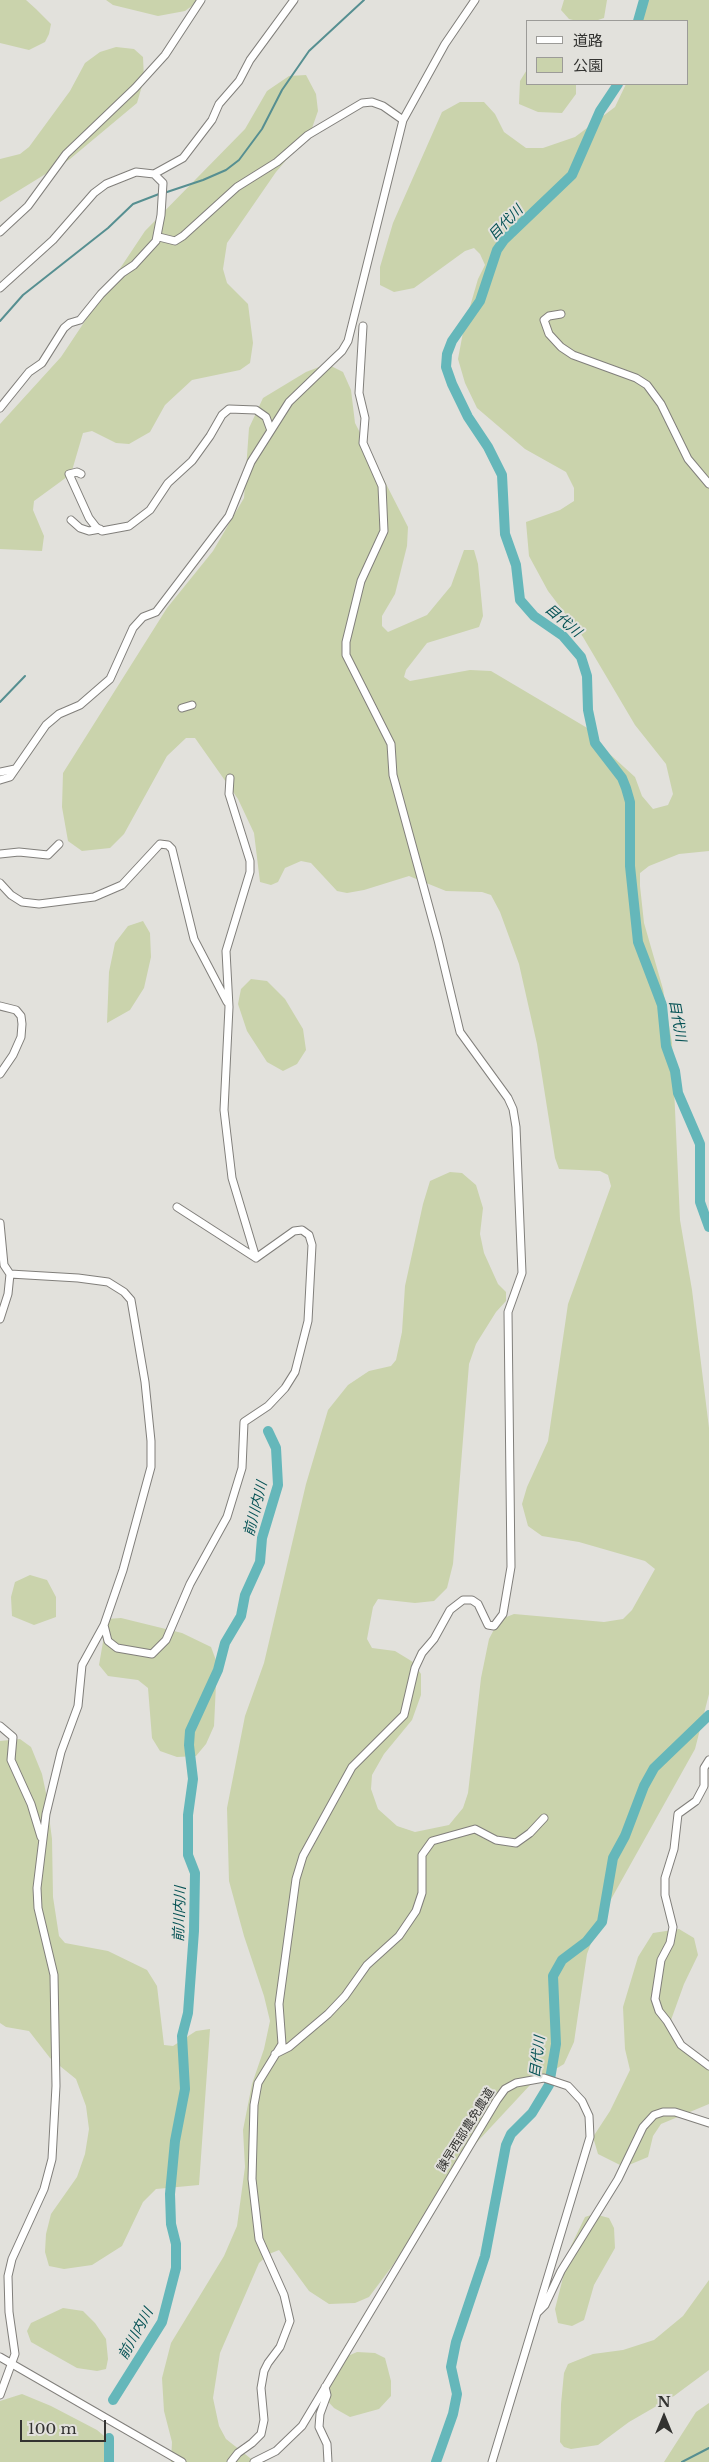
<!DOCTYPE html>
<meta charset="utf-8">
<style>
body{margin:0}
#map{position:relative;width:709px;height:2462px;overflow:hidden;background:#e2e1dc;font-family:"Libre Baskerville","Noto Sans JP",serif}
canvas{display:block}
.legend{position:absolute;left:526px;top:20px;width:162px;height:65px;box-sizing:border-box;background:#e2e1dc;border:1px solid #9c9b98;margin:0;padding:6px 9px;list-style:none;font-size:15px;color:#333331}
.legend li{display:flex;align-items:center;gap:10px;height:25px}
.legend b{width:25px;border:1px solid #9c9b98}
.north{position:absolute;left:639px;top:2392px;width:50px;height:50px;-webkit-text-stroke:4px #e2e1dc;paint-order:stroke;rotate:0deg;font-size:14px;font-weight:700;line-height:20px;text-align:center;color:#333331}
.north::after{content:'';display:block;margin:auto;width:18px;height:22px;background:#333331;clip-path:polygon(50% 0,100% 100%,50% 72%,0 100%)}
.scale{position:absolute;left:20px;top:2420px;width:86px;height:22px;box-sizing:border-box;border:2px solid #333331;border-top:0;padding-left:6px;font-size:15px;line-height:18px;white-space:nowrap;color:#333331;-webkit-text-stroke:4px #e2e1dc;paint-order:stroke}
</style>
<div id="map">
<canvas width="709" height="2462"></canvas>
<ul class="legend">
<li><b style="height:6px;background:#fff"></b>道路</li>
<li><b style="height:14px;background:#cad3ac"></b>公園</li>
</ul>
<div class="north">N</div>
<div class="scale">100 m</div>
</div>
<script>
const context = document.querySelector('canvas').getContext('2d');
context.lineJoin = 'round';
function fillPath(path, color) { context.fillStyle = color; context.fill(path, 'evenodd'); }
const toPath = rows => new Path2D(rows.map(r => 'M' + r).join(''));
function strokePath(path, color, width, dash) { context.strokeStyle = color; context.lineWidth = width; context.lineCap = dash ? 'butt' : 'round'; context.setLineDash(dash || []); context.stroke(path); }
function drawText(font, color, halo, rows, align = 'center') {
  context.font = font + ' "Libre Baskerville","Noto Sans JP",serif'; context.lineWidth = 4; context.setLineDash([]); context.textBaseline = 'middle'; context.strokeStyle = halo; context.fillStyle = color; for (const [text, x, y, turn = 0] of rows) {
    context.save(); context.translate(x, y); context.rotate((+turn || 0) * Math.PI / 180); context.textAlign = isNaN(turn) ? turn : align; if (halo) context.strokeText(text, 0, 0); context.fillText(text, 0, 0); context.restore();
  }
}
fillPath(toPath([
 [0,0,26,0,36,9,51,24,49,34,45,42,29,50,0,43],
 [106,0,200,0,185,11,158,16,113,5],
 [564,0,607,0,604,18,595,21,577,21,569,19,561,10],
 [641,0,709,0,709,851,679,854,649,866,640,873,640,886,644,923,663,989,672,1043,680,1220,692,1290,709,1428,709,1694,695,1749,600,1919,587,1954,574,2042,564,2064,531,2084,465,2155,393,2265,369,2297,355,2303,329,2304,309,2291,279,2250,269,2254,259,2263,220,2353,213,2398,219,2426,226,2439,255,2462,171,2462,172,2442,164,2411,162,2378,171,2343,224,2256,237,2226,245,2167,243,2130,252,2084,264,2049,270,2021,264,1996,244,1936,229,1881,227,1808,245,1716,264,1663,306,1484,328,1410,348,1385,369,1371,391,1366,396,1360,402,1332,405,1286,423,1204,430,1181,450,1172,462,1173,476,1185,483,1208,480,1234,484,1253,498,1284,506,1292,506,1301,496,1312,476,1344,469,1364,453,1564,447,1588,434,1601,415,1603,378,1599,373,1607,367,1639,372,1648,395,1651,413,1662,421,1674,421,1695,412,1720,384,1754,372,1775,371,1789,378,1809,397,1826,415,1832,449,1825,463,1808,468,1793,481,1678,489,1639,499,1620,514,1614,604,1622,623,1619,632,1610,655,1569,645,1561,579,1542,542,1536,528,1526,522,1504,527,1487,548,1441,568,1304,611,1186,608,1175,600,1171,559,1169,555,1158,537,1044,519,964,500,912,491,895,482,892,446,891,409,876,364,890,347,893,337,891,311,863,301,861,285,868,278,882,271,885,260,882,254,833,238,799,195,738,186,738,167,756,124,834,110,848,82,851,68,841,62,807,63,773,167,608,213,551,244,498,249,428,263,398,306,372,327,364,343,372,351,390,355,423,408,527,407,546,395,594,382,616,382,626,388,632,427,615,451,586,464,550,474,550,478,564,483,616,479,627,427,643,406,670,404,677,410,681,470,670,491,671,589,729,602,747,635,777,642,796,653,809,668,805,673,794,666,764,635,725,583,637,548,591,529,556,526,522,560,510,574,501,574,488,566,472,525,449,477,408,465,383,458,359,464,327,478,279,485,265,480,254,474,248,465,251,414,288,394,292,380,285,380,267,393,223,442,112,460,102,484,102,495,114,504,132,526,148,543,148,575,137,615,107,626,84,688,84,688,21,637,21],
 [116,47,134,49,143,57,144,79,137,103,70,159,0,202,0,159,20,154,29,147,70,91,85,63,100,52],
 [528,68,528,84,576,84,576,94,562,113,538,112,519,104,520,81],
 [306,75,316,94,318,111,311,131,276,172,227,243,223,269,227,283,248,304,253,343,250,363,240,370,192,380,165,405,150,432,129,444,116,443,92,431,83,433,71,474,34,501,33,510,44,536,42,551,0,549,0,424,61,357,145,231,245,129,267,91,289,76],
 [143,921,150,933,151,957,144,988,130,1010,107,1023,109,972,115,943,128,926],
 [251,979,267,981,285,999,303,1029,306,1050,297,1064,283,1071,267,1062,247,1031,238,1004,241,989],
 [30,1575,47,1580,56,1597,56,1617,34,1625,12,1616,11,1597,15,1582],
 [121,1618,182,1633,211,1647,217,1663,214,1726,206,1744,196,1756,177,1757,160,1751,152,1738,148,1688,138,1680,108,1676,99,1665,107,1619],
 [20,1739,31,1747,42,1774,46,1793,52,1839,53,1897,59,1936,65,1943,108,1951,147,1970,157,1986,164,2045,173,2046,196,2031,210,2029,199,2185,156,2189,143,2202,122,2246,92,2265,64,2269,49,2266,45,2252,46,2234,51,2214,77,2177,85,2154,89,2129,86,2106,76,2079,50,2058,29,2031,6,2027,0,2023,0,1741],
 [679,1929,694,1938,698,1955,684,1984,671,2020,678,2037,709,2064,709,2104,661,2124,653,2136,648,2157,624,2167,598,2154,593,2137,610,2111,630,2070,625,2049,623,2007,638,1957,653,1933],
 [594,2214,609,2218,614,2228,615,2248,594,2285,584,2320,572,2326,558,2323,555,2309,571,2246,585,2217],
 [709,2280,709,2370,674,2396,629,2422,598,2445,571,2449,564,2447,560,2442,561,2404,564,2373,568,2364,593,2354,623,2350,654,2340,683,2316],
 [63,2308,83,2311,95,2323,106,2339,108,2359,106,2369,97,2371,77,2368,31,2342,27,2331,31,2323],
 [357,2352,375,2353,385,2358,391,2381,391,2396,379,2409,350,2417,334,2408,323,2396,341,2359],
 [22,2394,51,2406,97,2430,110,2441,111,2462,0,2462,0,2401],
 [709,2403,709,2462,664,2462,696,2412]
]), '#cad3ac');
strokePath(toPath([
 [164,193,203,180,226,170,239,160,262,129,282,90,309,51,364,0],
 [0,321,23,295,108,228,133,204,159,194],
 [0,702,25,676],
 [682,2462,709,2448]
]), '#568f91', 2);
strokePath(toPath([
 [638,21,644,0],
 [618,84,600,111,572,175,504,240,497,250,480,301,452,341,447,354,446,367,452,384,468,417,488,447,502,475,505,534,516,565,520,600,534,616,563,636,581,657,587,676,588,710,595,743,622,778,626,788,630,802,630,866,638,942,662,1005,666,1046,675,1071,678,1093,700,1144,700,1202,709,1227],
 [113,2400,162,2322,176,2268,176,2244,171,2224,170,2194,175,2141,185,2089,182,2036,188,2013,194,1931,195,1873,188,1855,188,1815,193,1779,189,1745,190,1731,218,1670,225,1643,241,1616,245,1595,260,1562,262,1538,278,1485,276,1448,268,1431],
 [109,2438,109,2462],
 [436,2462,453,2414,457,2394,451,2367,456,2342,485,2256,506,2145,511,2134,532,2113,549,2085,556,2044,553,1976,562,1960,586,1942,602,1922,613,1858,625,1836,644,1786,654,1768,709,1715]
]), '#65b7ba', 10);
const minor = toPath([
 [154,174,183,158,212,120,219,104,239,81,250,60,294,0],
 [0,232,28,206,66,154,135,88,165,55,201,0],
 [159,237,175,241,183,236,237,187,277,162,308,135,362,103,372,102,383,106,403,120],
 [0,288,53,240,94,193,106,184,136,172,154,174,163,183,161,215,156,241,134,265,122,273,101,294,80,320,70,323,64,328,42,363,29,372,0,408],
 [561,314,549,316,544,320,549,334,561,347,573,355,636,378,647,385,661,404,688,459,709,484],
 [81,474,77,472,69,474,89,518,96,527,102,531,129,526,150,510,168,483,192,461,210,436,222,415,229,409,256,410,266,417,270,428],
 [71,520,80,528,89,531,100,529],
 [182,708,192,705],
 [0,772,15,769],
 [230,778,229,794,250,861,250,872,226,951,229,1007,224,1110,232,1178,256,1258],
 [0,780,10,777,46,725,59,714,80,705,110,679,133,628,143,617,156,612,229,516,251,462,289,402,342,351,348,341,403,120,445,44,475,0],
 [0,854,19,852,48,855,59,844],
 [0,883,11,895,22,902,39,904,94,897,122,885,160,844,168,845,172,849,194,939,227,1002],
 [0,1006,16,1010,21,1016,22,1024,21,1037,13,1055,0,1074],
 [177,1207,256,1258],
 [0,1223,4,1265,10,1274,8,1294,0,1319],
 [104,1625,108,1641,117,1648,152,1654,166,1640,190,1584,227,1517,242,1468,244,1422,268,1406,285,1388,295,1372,308,1321,312,1245,309,1235,302,1230,294,1231,256,1258],
 [0,1726,13,1737,11,1760,31,1804,41,1837],
 [709,1760,704,1768,704,1786,696,1801,678,1814,674,1849,665,1878,665,1895,673,1927,670,1943,661,1960,655,1999,659,2011,667,2021,681,2045,709,2066],
 [275,2054,289,2047,328,2014,345,1996,367,1965,399,1936,416,1911,422,1893,422,1855,432,1841,475,1829,496,1840,516,1843,530,1833,544,1818],
 [538,2312,545,2305,561,2271,618,2179,643,2127,654,2115,663,2112,675,2112,709,2123],
 [0,2357,182,2462],
 [325,2387,327,2395,320,2414,319,2427,327,2444,328,2462],
 [0,2395,15,2354,9,2312,8,2276,12,2259,44,2189,52,2159,56,2086,54,1975,38,1908,37,1888,46,1814,61,1752,78,1706,82,1665,104,1625,123,1570,151,1467,151,1441,145,1382,131,1300,124,1292,108,1282,78,1278,10,1274],
 [231,2462,238,2453,252,2443,261,2434,264,2420,261,2388,264,2371,268,2363,280,2347,290,2321,284,2295,259,2239,252,2179,254,2105,258,2083,282,2044,279,2004,296,1879,303,1856,352,1767,404,1715,415,1668,422,1653,434,1639,450,1610,463,1600,472,1600,478,1604,488,1625,494,1626,503,1614,511,1567,508,1312,522,1273,516,1127,513,1109,508,1098,460,1032,438,940,393,775,391,744,346,655,346,642,361,581,384,531,382,486,363,443,365,418,359,393,363,326],
 [254,2462,276,2451,302,2426,497,2100,505,2089,516,2083,544,2078,568,2086,582,2101,589,2116,590,2137,492,2462]
]);
strokePath(minor, '#817f7b', 9);
strokePath(minor, '#fff', 7);
drawText('12px', '#333331', '#e2e1dc', [
 ["諫早西部農免農道",466,2130,-58]
]);
drawText('italic 14px', '#055255', '#e2e1dc', [
 ["目代川",506,223,-46],
 ["目代川",563,621,40],
 ["目代川",677,1021,80],
 ["前川内川",256,1509,-76],
 ["前川内川",180,1914,-88],
 ["目代川",538,2057,-83],
 ["前川内川",136,2334,-61]
]);
</script>
